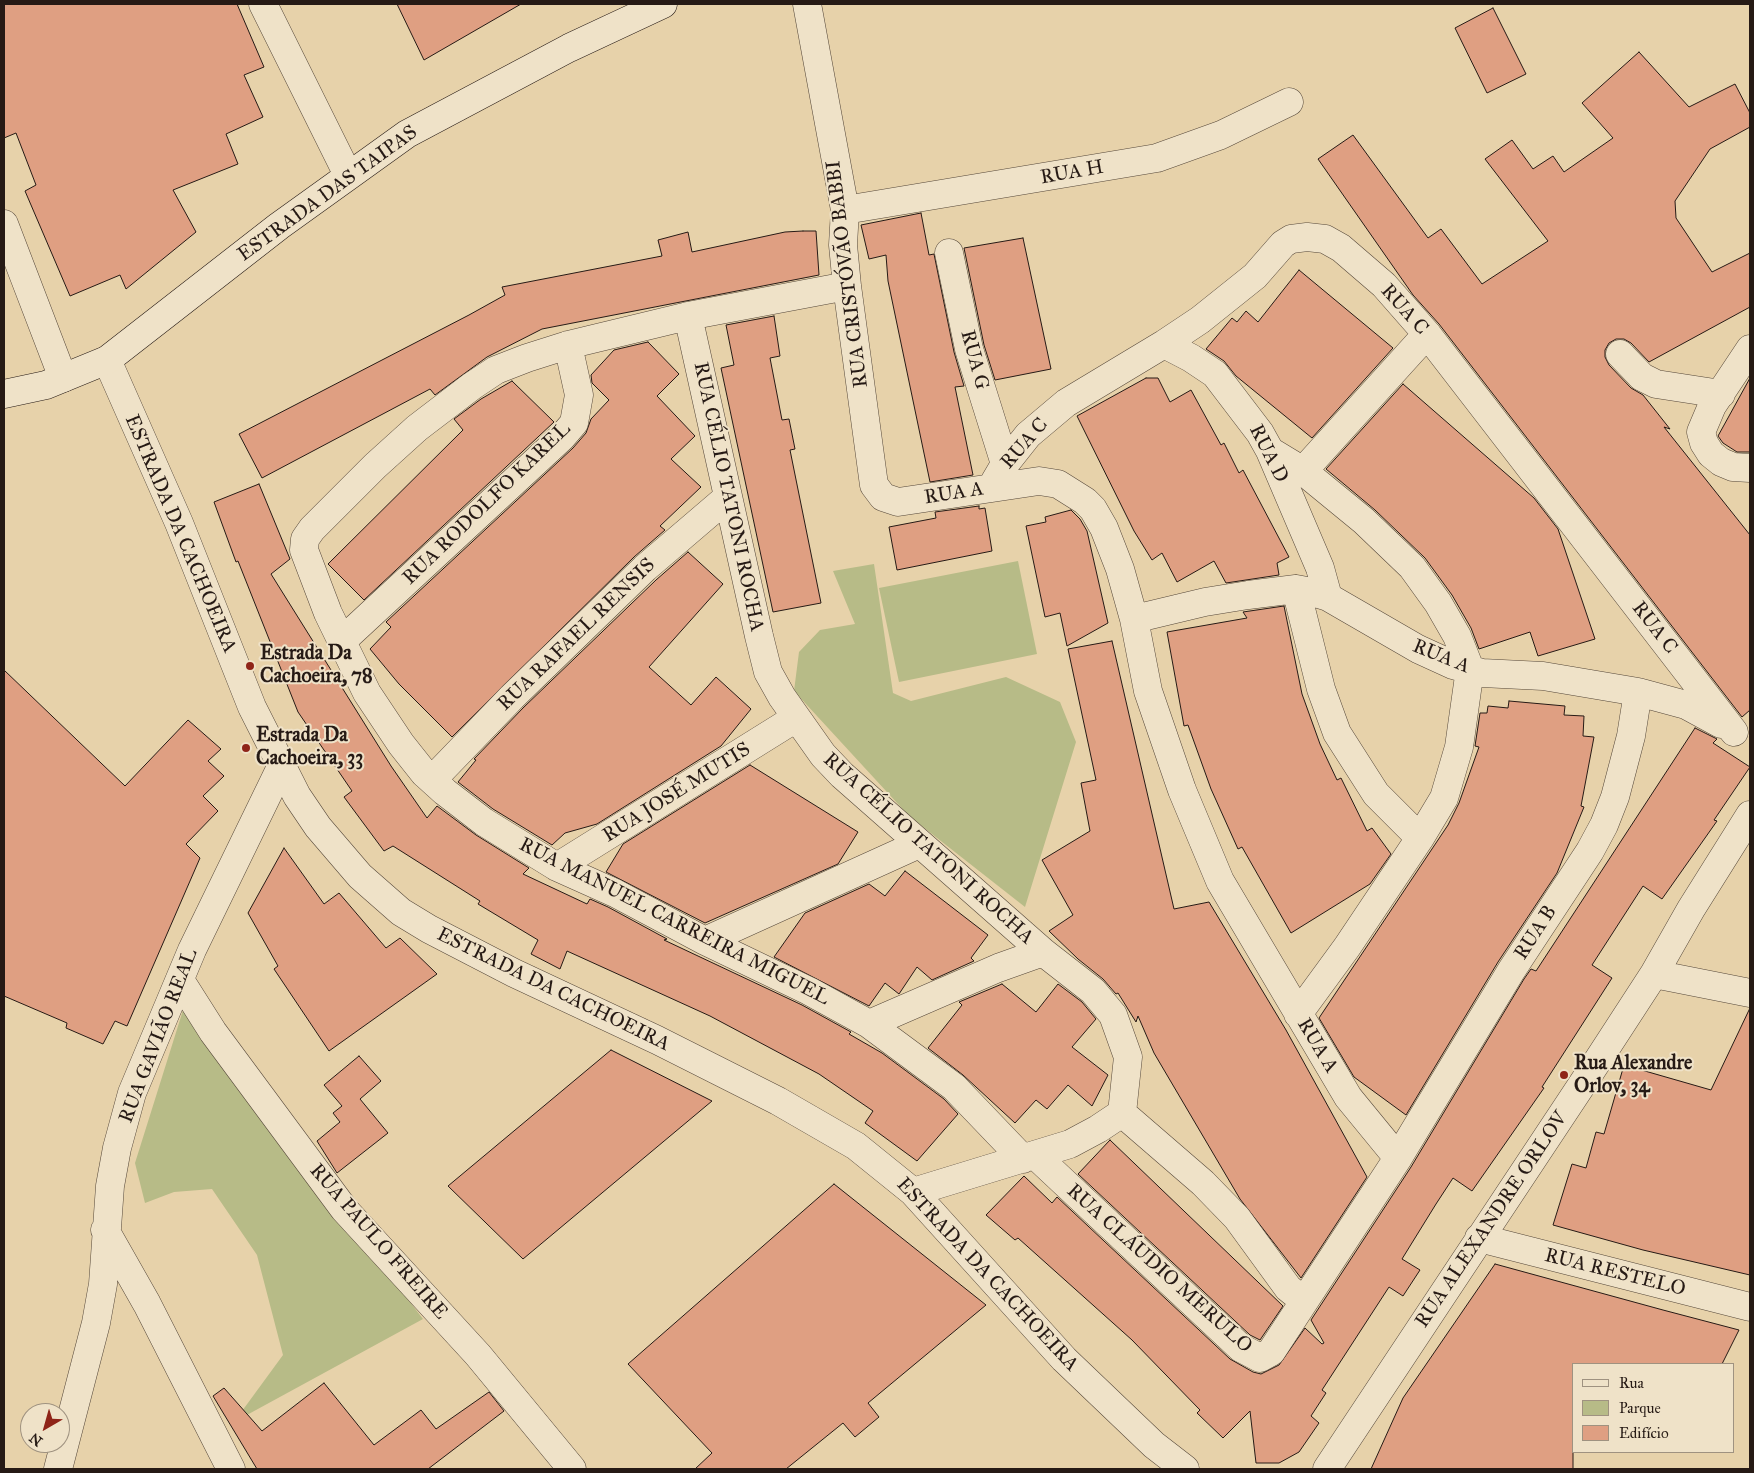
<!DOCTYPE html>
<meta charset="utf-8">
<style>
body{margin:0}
#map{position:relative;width:1754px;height:1473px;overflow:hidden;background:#e7d2aa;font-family:"IM FELL Great Primer",serif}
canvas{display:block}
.frame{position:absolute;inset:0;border:5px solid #261a15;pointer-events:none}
.legend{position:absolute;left:1572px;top:1363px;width:162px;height:90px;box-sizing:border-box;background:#efe2c8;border:1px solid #9f9280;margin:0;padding:6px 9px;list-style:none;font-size:15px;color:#261a15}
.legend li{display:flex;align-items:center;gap:10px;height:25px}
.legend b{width:25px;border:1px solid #9f9280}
.north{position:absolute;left:20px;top:1403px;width:50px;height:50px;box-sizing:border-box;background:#efe2c8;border:1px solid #9f9280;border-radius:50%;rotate:218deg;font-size:14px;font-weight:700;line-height:20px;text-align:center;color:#261a15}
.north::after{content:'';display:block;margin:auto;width:18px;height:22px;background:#8f2418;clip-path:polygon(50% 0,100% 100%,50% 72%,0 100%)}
</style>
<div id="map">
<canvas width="1754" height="1473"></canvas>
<div class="frame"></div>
<ul class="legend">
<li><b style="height:6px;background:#efe2c8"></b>Rua</li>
<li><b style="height:14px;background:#b7bb87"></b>Parque</li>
<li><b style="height:14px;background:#df9f82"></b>Edifício</li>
</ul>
<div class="north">N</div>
</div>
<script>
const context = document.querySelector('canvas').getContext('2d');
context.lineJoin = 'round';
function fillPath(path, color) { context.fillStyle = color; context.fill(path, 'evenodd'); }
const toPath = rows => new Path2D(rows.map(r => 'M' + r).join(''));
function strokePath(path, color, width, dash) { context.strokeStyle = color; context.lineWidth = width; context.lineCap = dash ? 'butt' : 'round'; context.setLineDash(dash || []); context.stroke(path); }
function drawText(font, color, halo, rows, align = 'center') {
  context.font = font + ' "IM FELL Great Primer",serif'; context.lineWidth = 4; context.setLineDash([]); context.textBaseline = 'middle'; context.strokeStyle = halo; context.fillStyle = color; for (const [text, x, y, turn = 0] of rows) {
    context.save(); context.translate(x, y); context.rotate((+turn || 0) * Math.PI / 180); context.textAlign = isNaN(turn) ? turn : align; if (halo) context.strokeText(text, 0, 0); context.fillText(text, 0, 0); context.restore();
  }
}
fillPath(toPath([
 [1018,561,1037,654,899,682,879,588],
 [874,564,893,693,911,701,1006,677,1060,702,1076,742,1025,907,909,816,794,691,799,652,820,630,855,624,833,571],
 [184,1007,423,1319,234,1422,283,1355,257,1255,212,1189,174,1192,145,1203,135,1163]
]), '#b7bb87');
const building = toPath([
 [4,4,237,4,264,67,244,75,263,117,226,134,238,164,173,190,196,232,126,289,120,275,70,296,25,191,36,185,16,133,4,138,4,4],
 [397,4,521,4,424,60,397,4],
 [1493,8,1526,74,1487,93,1455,28,1493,8],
 [1639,52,1689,107,1735,84,1750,113,1750,127,1710,149,1675,201,1676,218,1712,272,1750,253,1750,307,1649,362,1631,343,1624,339,1616,339,1609,343,1605,350,1605,357,1609,365,1631,388,1643,395,1670,429,1664,427,1750,535,1750,710,1742,717,1439,324,1413,295,1318,159,1353,135,1428,238,1441,229,1482,284,1548,241,1485,159,1512,140,1533,169,1553,156,1564,172,1613,138,1582,103,1639,52],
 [921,213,929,255,934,254,954,352,964,386,955,387,973,475,930,482,888,281,886,255,869,259,861,225,921,213],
 [803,231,816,231,819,275,542,329,487,357,435,395,430,389,262,478,239,434,469,315,505,295,502,287,662,256,658,240,688,232,692,252,785,232,803,231],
 [1023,238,1051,369,995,380,984,345,964,248,1023,238],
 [1299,270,1393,348,1312,438,1236,376,1224,361,1206,349,1232,318,1237,322,1246,311,1258,322,1299,270],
 [774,316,780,356,770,358,782,420,789,419,795,449,790,450,821,603,773,612,721,368,734,365,726,325,774,316],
 [648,342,679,374,657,396,695,436,671,459,701,487,660,526,665,530,634,557,452,737,399,684,370,649,391,627,386,622,573,448,586,433,591,419,609,400,592,383,591,375,614,350,648,342],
 [1146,378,1158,378,1170,402,1191,390,1221,445,1224,443,1239,473,1243,470,1289,557,1277,563,1279,575,1226,583,1214,561,1177,582,1162,553,1152,560,1134,531,1077,416,1146,378],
 [1750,378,1750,452,1737,452,1723,443,1718,436,1750,378],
 [512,381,554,422,364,600,328,564,463,430,454,419,481,399,512,381],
 [1403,384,1534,498,1558,529,1595,639,1538,656,1530,632,1479,649,1471,628,1452,595,1425,558,1375,510,1326,469,1403,384],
 [259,484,290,559,271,574,391,766,427,818,437,806,476,835,529,868,523,874,587,904,590,899,608,907,667,939,664,940,802,1005,851,1032,849,1034,882,1053,944,1099,958,1114,917,1161,865,1123,873,1111,819,1074,710,1016,567,951,560,969,531,954,538,940,478,904,480,901,393,846,384,851,344,797,352,791,298,712,238,561,236,562,214,502,259,484],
 [979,506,979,509,985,508,992,551,897,570,889,527,936,518,935,512,979,506],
 [1071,510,1080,519,1087,531,1108,623,1067,646,1060,613,1045,617,1026,526,1046,522,1045,517,1071,510],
 [688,552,723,584,649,667,691,705,716,677,751,709,721,746,597,824,565,833,552,845,493,809,458,782,476,760,474,759,523,708,656,580,688,552],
 [1284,606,1302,694,1320,744,1337,780,1341,778,1367,831,1372,828,1391,854,1370,884,1291,933,1242,847,1238,849,1211,789,1188,725,1184,726,1167,632,1247,618,1243,612,1284,606],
 [1112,641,1174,909,1209,902,1286,1030,1367,1177,1301,1278,1240,1199,1154,1053,1138,1016,1136,1022,1118,993,1116,994,1103,979,1078,959,1049,931,1073,915,1042,860,1090,831,1081,783,1096,780,1068,649,1112,641],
 [4,670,125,786,188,720,221,749,208,761,224,776,203,796,218,811,186,844,200,858,127,1026,115,1021,103,1044,66,1028,67,1023,4,996,4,670],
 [1509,701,1565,706,1564,715,1584,716,1583,736,1594,737,1581,806,1584,807,1557,873,1498,962,1406,1115,1354,1077,1319,1018,1448,825,1459,803,1479,747,1475,746,1480,713,1487,713,1488,706,1508,708,1509,701],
 [1695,728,1717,739,1713,743,1750,767,1714,820,1717,821,1662,899,1643,886,1592,965,1612,978,1542,1087,1544,1088,1472,1191,1453,1178,1436,1204,1402,1259,1420,1270,1403,1296,1389,1287,1322,1390,1326,1393,1311,1416,1319,1423,1299,1452,1279,1463,1256,1463,1250,1411,1223,1438,1197,1413,1200,1410,1132,1340,1018,1238,1015,1240,986,1215,1024,1176,1052,1203,1057,1197,1230,1359,1253,1372,1261,1374,1279,1365,1305,1328,1322,1344,1324,1343,1311,1320,1411,1167,1524,979,1531,969,1536,971,1695,728],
 [750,765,858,832,838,864,705,923,606,872,623,844,750,765],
 [284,848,324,904,339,893,386,948,400,938,437,974,329,1051,274,969,278,966,248,913,284,848],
 [905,871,988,935,971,958,974,961,932,980,917,967,899,994,885,983,869,1006,774,957,805,913,869,884,885,896,905,871],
 [1002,984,1036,1012,1058,984,1082,1002,1096,1019,1072,1047,1108,1075,1092,1106,1068,1085,1047,1109,1036,1100,1015,1123,963,1075,928,1048,962,1005,959,1002,1002,984],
 [1750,1008,1750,1275,1643,1250,1553,1225,1572,1164,1586,1168,1596,1132,1604,1134,1624,1065,1711,1090,1750,1008],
 [611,1050,712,1101,523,1259,448,1186,611,1050],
 [359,1056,381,1081,360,1099,388,1133,337,1173,317,1141,340,1122,333,1113,342,1106,324,1085,359,1056],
 [1110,1140,1283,1306,1260,1340,1250,1335,1078,1174,1110,1140],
 [834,1184,986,1305,868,1403,879,1417,855,1437,843,1423,786,1469,695,1469,712,1453,628,1364,834,1184],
 [1495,1264,1663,1310,1739,1330,1722,1364,1573,1364,1573,1469,1371,1469,1403,1398,1495,1264],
 [324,1383,374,1445,421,1410,436,1429,489,1392,504,1411,428,1469,257,1469,213,1396,224,1388,262,1431,324,1383]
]);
fillPath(building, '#df9f82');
strokePath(building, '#261a15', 1);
const street = toPath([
 [263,4,348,175],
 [807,4,845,210,843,245,847,286,874,485,883,497,898,502,1039,481,1058,484,1085,501,1093,509,1104,528,1120,569,1134,619,1148,691,1182,790,1220,881,1348,1097,1398,1158],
 [845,210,1157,158,1221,135,1289,102],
 [4,224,63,378],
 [949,253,969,349,1005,464],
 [847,286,688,316,568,345,527,358,496,370,472,386,417,428,375,466,312,529,305,539,304,550,328,613,367,693,401,744,424,773,445,792,484,822,557,867,615,893,705,941,809,991,869,1024,954,1087,1023,1159],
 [688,316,759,636,768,672,782,697,823,755,842,775,1043,952,1093,991,1113,1015,1128,1057,1122,1113,1098,1129,1070,1144,913,1192],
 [1164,344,1191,358,1215,374,1260,433,1270,451,1320,568,1328,597],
 [1750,349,1712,406,1701,432,1704,443,1711,454,1721,462,1733,467,1750,468],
 [1620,354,1642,377,1656,384,1721,394],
 [107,360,179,523,252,707,297,796,318,827,360,876,401,912,429,929,514,973,657,1040,778,1101,856,1146,913,1192,1064,1359,1154,1445,1185,1469],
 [1270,451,1303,471,1364,521,1412,567,1438,603,1457,636,1470,669,1459,747,1444,798,1420,838,1347,947,1298,1014],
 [1303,471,1427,334],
 [991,488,1005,464,1028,435,1066,403,1164,344,1200,320,1255,276,1283,244,1291,239,1307,237,1325,239,1341,248,1384,285,1427,334,1734,732],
 [1296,589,1321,689,1337,733,1376,794,1420,838],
 [1134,619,1205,602,1248,595,1296,589,1312,592,1328,597,1418,649,1453,665,1482,673,1543,676,1638,692,1686,705,1721,724],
 [343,640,562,437,574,423,579,395,568,345],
 [432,780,512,697,645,568,728,497],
 [557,867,796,718],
 [705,941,919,844],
 [1654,974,1750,993],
 [180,980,213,1032,344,1209,478,1355,572,1469],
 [869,1024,998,968,1043,952],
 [1122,1113,1203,1183,1237,1218,1288,1288,1304,1301],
 [1035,1155,1241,1348,1260,1358,1271,1352,1398,1158,1511,971,1590,851,1604,825,1615,797,1631,736,1638,692],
 [105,1230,147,1304,231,1469],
 [1479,1238,1750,1307],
 [58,1469,96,1323,103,1284,110,1186,117,1148,132,1093,192,950,282,765],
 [1327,1469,1589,1074,1654,974,1691,909,1750,815]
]);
const secondary = toPath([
 [4,394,46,385,107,360,279,226,407,134,569,48,663,4]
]);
strokePath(street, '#56483a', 29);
strokePath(secondary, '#261a15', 29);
strokePath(street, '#efe2c8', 28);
strokePath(secondary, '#efe2c8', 28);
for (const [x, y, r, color] of [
 [250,666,5,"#8f2418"],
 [246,748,5,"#8f2418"],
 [1564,1075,5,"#8f2418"]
]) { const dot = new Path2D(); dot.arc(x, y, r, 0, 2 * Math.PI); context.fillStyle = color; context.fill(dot); strokePath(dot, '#efe2c8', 2); }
drawText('20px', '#261a15', '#efe2c8', [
 ["RUA H",1072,173,-10],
 ["ESTRADA DAS TAIPAS",328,194,-36],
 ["RUA CRISTÓVÃO BABBI",848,274,-97],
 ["RUA C",1404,310,48],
 ["RUA G",974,360,75],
 ["RUA C",1025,444,-49],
 ["RUA D",1268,454,63],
 ["RUA A",954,494,-9],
 ["RUA CÉLIO TATONI ROCHA",728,497,78],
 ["RUA RODOLFO KAREL",487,504,-44],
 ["ESTRADA DA CACHOEIRA",180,534,67],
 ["RUA C",1654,628,52],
 ["RUA RAFAEL RENSIS",577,635,-44],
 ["RUA A",1441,657,22],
 ["RUA JOSÉ MUTIS",677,793,-32],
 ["RUA CÉLIO TATONI ROCHA",928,849,42],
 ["RUA MANUEL CARREIRA MIGUEL",674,922,27],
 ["RUA B",1536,933,-57],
 ["ESTRADA DA CACHOEIRA",553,990,26],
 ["RUA GAVIÃO REAL",159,1036,-69],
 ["RUA A",1317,1046,59],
 ["RUA ALEXANDRE ORLOV",1492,1220,-56],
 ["RUA PAULO FREIRE",378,1242,49],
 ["RUA CLÁUDIO MERULO",1159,1269,42],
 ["RUA RESTELO",1615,1273,14],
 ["ESTRADA DA CACHOEIRA",987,1275,47]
]);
drawText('bold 20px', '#261a15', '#efe2c8', [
 ["Estrada Da",260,654],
 ["Cachoeira, 78",260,677],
 ["Estrada Da",256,736],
 ["Cachoeira, 33",256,759],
 ["Rua Alexandre",1574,1064],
 ["Orlov, 34",1574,1087]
], 'left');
</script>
